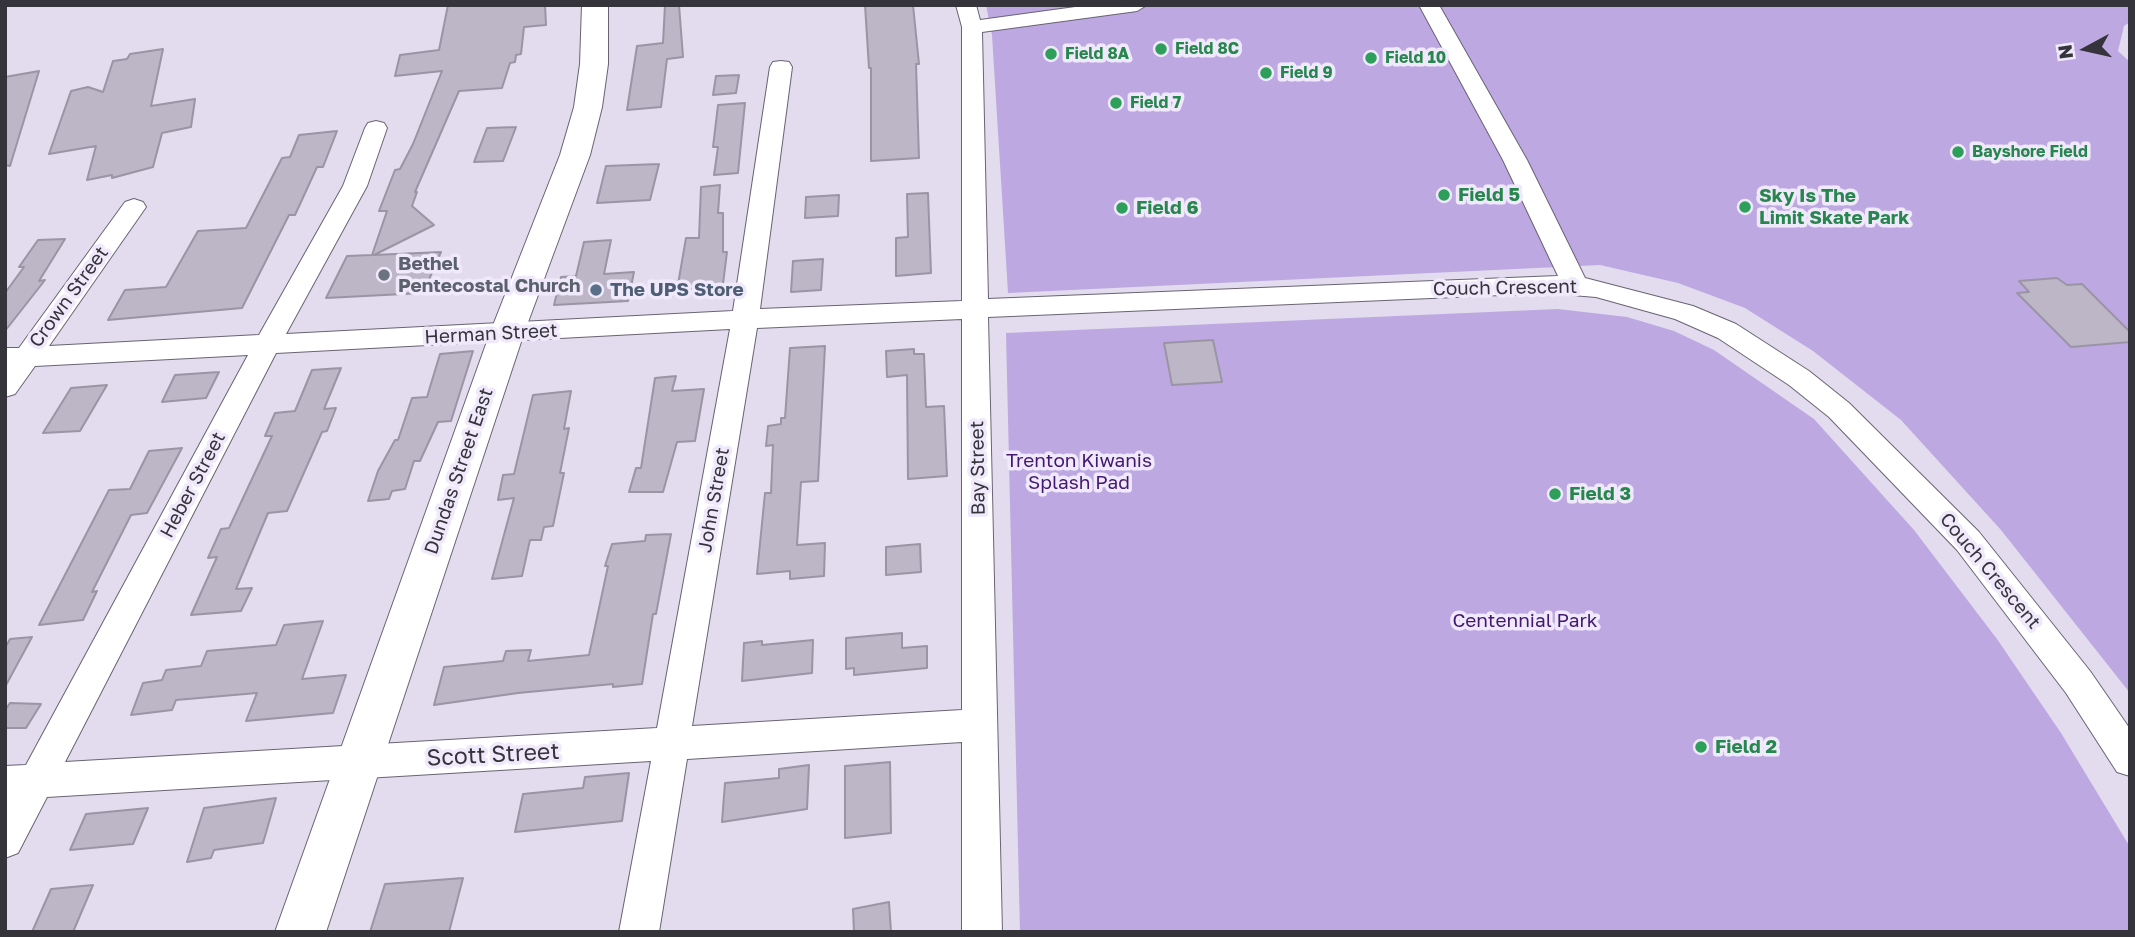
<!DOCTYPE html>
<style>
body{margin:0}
#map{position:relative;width:2135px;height:937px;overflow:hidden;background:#e2dcee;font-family:"Golos Text",sans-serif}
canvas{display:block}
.frame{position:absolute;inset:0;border:7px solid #36343b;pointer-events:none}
.north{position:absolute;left:2051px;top:14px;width:70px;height:70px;-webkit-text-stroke:5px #efe9fb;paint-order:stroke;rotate:262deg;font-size:19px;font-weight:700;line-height:28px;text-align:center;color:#36343b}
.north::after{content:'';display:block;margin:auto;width:24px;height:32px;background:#36343b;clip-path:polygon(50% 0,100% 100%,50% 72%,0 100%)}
</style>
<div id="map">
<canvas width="2135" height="937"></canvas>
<div class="frame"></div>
<div class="north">N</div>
</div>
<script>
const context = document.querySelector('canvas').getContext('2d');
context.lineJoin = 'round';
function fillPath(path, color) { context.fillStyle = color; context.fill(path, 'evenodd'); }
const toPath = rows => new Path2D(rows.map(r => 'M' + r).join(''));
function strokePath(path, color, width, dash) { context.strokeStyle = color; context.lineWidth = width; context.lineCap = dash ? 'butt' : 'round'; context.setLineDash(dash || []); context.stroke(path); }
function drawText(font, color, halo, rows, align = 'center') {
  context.font = font + ' "Golos Text",sans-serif'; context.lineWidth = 7; context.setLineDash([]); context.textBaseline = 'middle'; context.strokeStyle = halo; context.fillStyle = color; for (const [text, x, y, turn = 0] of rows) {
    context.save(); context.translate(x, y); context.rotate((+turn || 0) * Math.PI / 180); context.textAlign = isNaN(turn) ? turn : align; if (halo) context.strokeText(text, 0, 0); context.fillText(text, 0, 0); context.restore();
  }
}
fillPath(toPath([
 [986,5,2130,5,2130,22,2124,26,2118,51,2130,62,2130,693,2001,530,1901,420,1813,351,1745,308,1678,283,1600,265,1008,293,992,35],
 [1558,309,1627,317,1674,331,1714,350,1814,419,1914,530,1997,639,2061,733,2130,847,2130,932,1020,932,1006,333]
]), '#bda8e2');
const building = toPath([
 [448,5,545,5,546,25,524,27,521,54,516,55,515,62,510,63,502,88,459,91,415,192,417,192,412,206,434,225,374,255,441,252,423,293,326,298,347,256,372,255,387,211,379,211,395,170,400,169,413,144,442,71,395,76,400,55,439,50,448,5],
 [665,5,679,5,683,57,667,59,661,107,627,110,637,46,663,43,665,5],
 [865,5,913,5,919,64,916,64,919,158,871,161,871,68,869,68,865,5],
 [163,49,151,106,195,99,191,127,162,133,153,167,112,178,112,175,87,180,96,146,49,154,71,91,88,87,103,92,113,61,127,59,130,54,163,49],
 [39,71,10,166,5,165,5,77,39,71],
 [739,75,736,93,713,95,716,76,739,75],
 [745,103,738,173,714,175,718,147,713,147,718,105,745,103],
 [516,127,503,161,474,162,487,128,516,127],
 [337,131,323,167,317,167,295,215,289,215,242,308,108,320,125,290,166,287,198,231,246,228,282,158,290,157,299,135,337,131],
 [659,164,650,200,597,203,606,166,659,164],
 [720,185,718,213,723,213,723,252,727,252,722,292,701,293,701,288,677,290,686,238,699,238,701,187,720,185],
 [928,193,931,273,896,276,896,238,908,237,907,194,928,193],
 [839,195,838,216,805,218,806,197,839,195],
 [65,239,39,281,45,280,5,331,5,293,24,267,19,267,38,240,65,239],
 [611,240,604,274,634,272,628,301,554,305,561,277,576,276,584,242,611,240],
 [823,259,821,290,791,292,793,261,823,259],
 [2057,278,2067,285,2082,284,2130,332,2130,342,2071,347,2017,293,2029,292,2019,281,2057,278],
 [1213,340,1222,382,1172,385,1164,343,1213,340],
 [825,346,818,481,801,482,797,545,825,543,824,576,790,579,790,571,757,574,765,493,771,493,773,445,766,446,768,426,781,424,781,418,785,418,790,348,825,346],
 [914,349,914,354,924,354,926,407,944,406,947,476,908,479,907,375,887,377,886,351,914,349],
 [473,351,451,421,438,422,420,461,414,461,405,489,392,491,389,499,368,501,378,471,395,440,398,440,412,398,427,397,440,354,473,351],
 [341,368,324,409,336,408,327,431,322,432,287,511,268,513,236,589,252,588,241,611,191,615,217,557,208,558,221,529,229,528,272,436,265,436,275,413,295,411,312,370,341,368],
 [219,372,206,398,162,402,175,375,219,372],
 [676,376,672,391,704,389,695,441,677,442,663,492,629,492,636,468,641,468,655,378,676,376],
 [107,385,80,431,43,433,71,388,107,385],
 [571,391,564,429,569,428,560,473,564,473,553,526,544,527,541,540,530,540,522,576,492,579,514,498,498,500,503,475,514,474,533,395,571,391],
 [182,448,147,513,131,515,92,592,97,591,83,620,39,625,109,490,130,489,149,451,182,448],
 [671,534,656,614,653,614,642,684,613,687,613,684,518,693,434,705,444,667,503,661,506,651,531,650,528,661,589,655,608,566,605,566,612,544,645,541,646,535,671,534],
 [920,544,921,572,886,575,886,547,920,544],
 [323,621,302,679,346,675,333,713,246,721,257,693,176,700,172,710,131,715,143,683,162,680,166,670,201,666,207,651,276,645,284,625,323,621],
 [902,633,902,648,927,646,927,668,854,675,854,668,846,669,846,638,902,633],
 [32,637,5,687,5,648,10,639,32,637],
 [813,640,812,673,742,681,744,643,762,641,762,645,813,640],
 [10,703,41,704,26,728,5,728,5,710,10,703],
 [890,762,891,833,845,838,845,766,890,762],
 [809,765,807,809,722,822,725,783,779,778,779,769,809,765],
 [629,773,622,821,515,832,523,794,583,788,585,777,629,773],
 [276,798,263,843,214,850,211,858,187,862,204,808,276,798],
 [148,808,133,844,70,850,86,814,148,808],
 [463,878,449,932,370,932,385,884,463,878],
 [93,885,73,932,32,932,51,889,93,885],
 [889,902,891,932,854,932,853,909,889,902]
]);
fillPath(building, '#bcb6c7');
strokePath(building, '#9a94a5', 2);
const minor = toPath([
 [956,5,976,5,980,20,1090,5,1147,5,1137,11,982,32,988,299,1558,276,1503,160,1419,5,1439,5,1527,160,1585,278,1693,306,1736,324,1809,371,1849,403,1979,532,2090,671,2130,729,2130,776,2117,772,2066,693,1957,550,1829,417,1789,385,1718,338,1675,319,1596,297,1548,293,988,317,1002,932,962,932,962,742,687,759,659,932,619,932,651,761,47,797,18,853,5,858,5,766,26,765,248,355,35,366,15,394,5,397,5,348,19,348,125,202,134,199,143,202,146,207,49,346,259,335,343,186,365,128,368,123,376,121,384,123,387,128,367,186,286,334,733,311,770,67,773,62,781,61,789,62,792,67,760,309,962,301,962,27,956,5],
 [962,319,962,710,692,726,757,328,962,319],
 [730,329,657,728,65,762,276,353,730,329]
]);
const major = toPath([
 [582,5,608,5,608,64,602,107,590,155,524,333,326,932,275,932,490,333,560,155,574,107,580,64,582,5]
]);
strokePath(minor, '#696373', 2);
strokePath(major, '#696373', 2);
fillPath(minor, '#fff');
fillPath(major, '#fff');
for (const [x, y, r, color] of [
 [1161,49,7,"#2e9e5b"],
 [1051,54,7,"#2e9e5b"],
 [1371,58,7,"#2e9e5b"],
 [1266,73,7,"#2e9e5b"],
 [1116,103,7,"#2e9e5b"],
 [1958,152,7,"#2e9e5b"],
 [1444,195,7,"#2e9e5b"],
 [1745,207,7,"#2e9e5b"],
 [1122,208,7,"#2e9e5b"],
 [384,275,7,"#6b7280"],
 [596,290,7,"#5c6f8a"],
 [1555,494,7,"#2e9e5b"],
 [1701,747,7,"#2e9e5b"]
]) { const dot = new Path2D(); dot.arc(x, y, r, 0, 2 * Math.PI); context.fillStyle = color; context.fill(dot); strokePath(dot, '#efe9fb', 2.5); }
drawText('bold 16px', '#27864d', '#efe9fb', [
 ["Field 8C",1175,49],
 ["Field 8A",1065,54],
 ["Field 10",1385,58],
 ["Field 9",1280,73],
 ["Field 7",1130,103],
 ["Bayshore Field",1972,152]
], 'left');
drawText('bold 19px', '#27864d', '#efe9fb', [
 ["Field 5",1458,195],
 ["Sky Is The",1759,196],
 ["Limit Skate Park",1759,218],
 ["Field 6",1136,208],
 ["Field 3",1569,494],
 ["Field 2",1715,747]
], 'left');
drawText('bold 19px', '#5b616d', '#efe9fb', [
 ["Bethel",398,264],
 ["Pentecostal Church",398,286]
], 'left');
drawText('19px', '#36343b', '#efe9fb', [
 ["Couch Crescent",1505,288,-1],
 ["Crown Street",69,297,-54],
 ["Herman Street",491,334,-3],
 ["Bay Street",978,468,-91],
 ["Dundas Street East",459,471,-71],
 ["Heber Street",193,485,-62],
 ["John Street",714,500,-80],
 ["Couch Crescent",1990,571,50]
]);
drawText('bold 19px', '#4e5e75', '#efe9fb', [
 ["The UPS Store",610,290]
], 'left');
drawText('19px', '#441771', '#efe9fb', [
 ["Trenton Kiwanis",1079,461],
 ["Splash Pad",1079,483],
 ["Centennial Park",1525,621]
]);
drawText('23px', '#36343b', '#efe9fb', [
 ["Scott Street",493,755,-3]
]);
</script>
